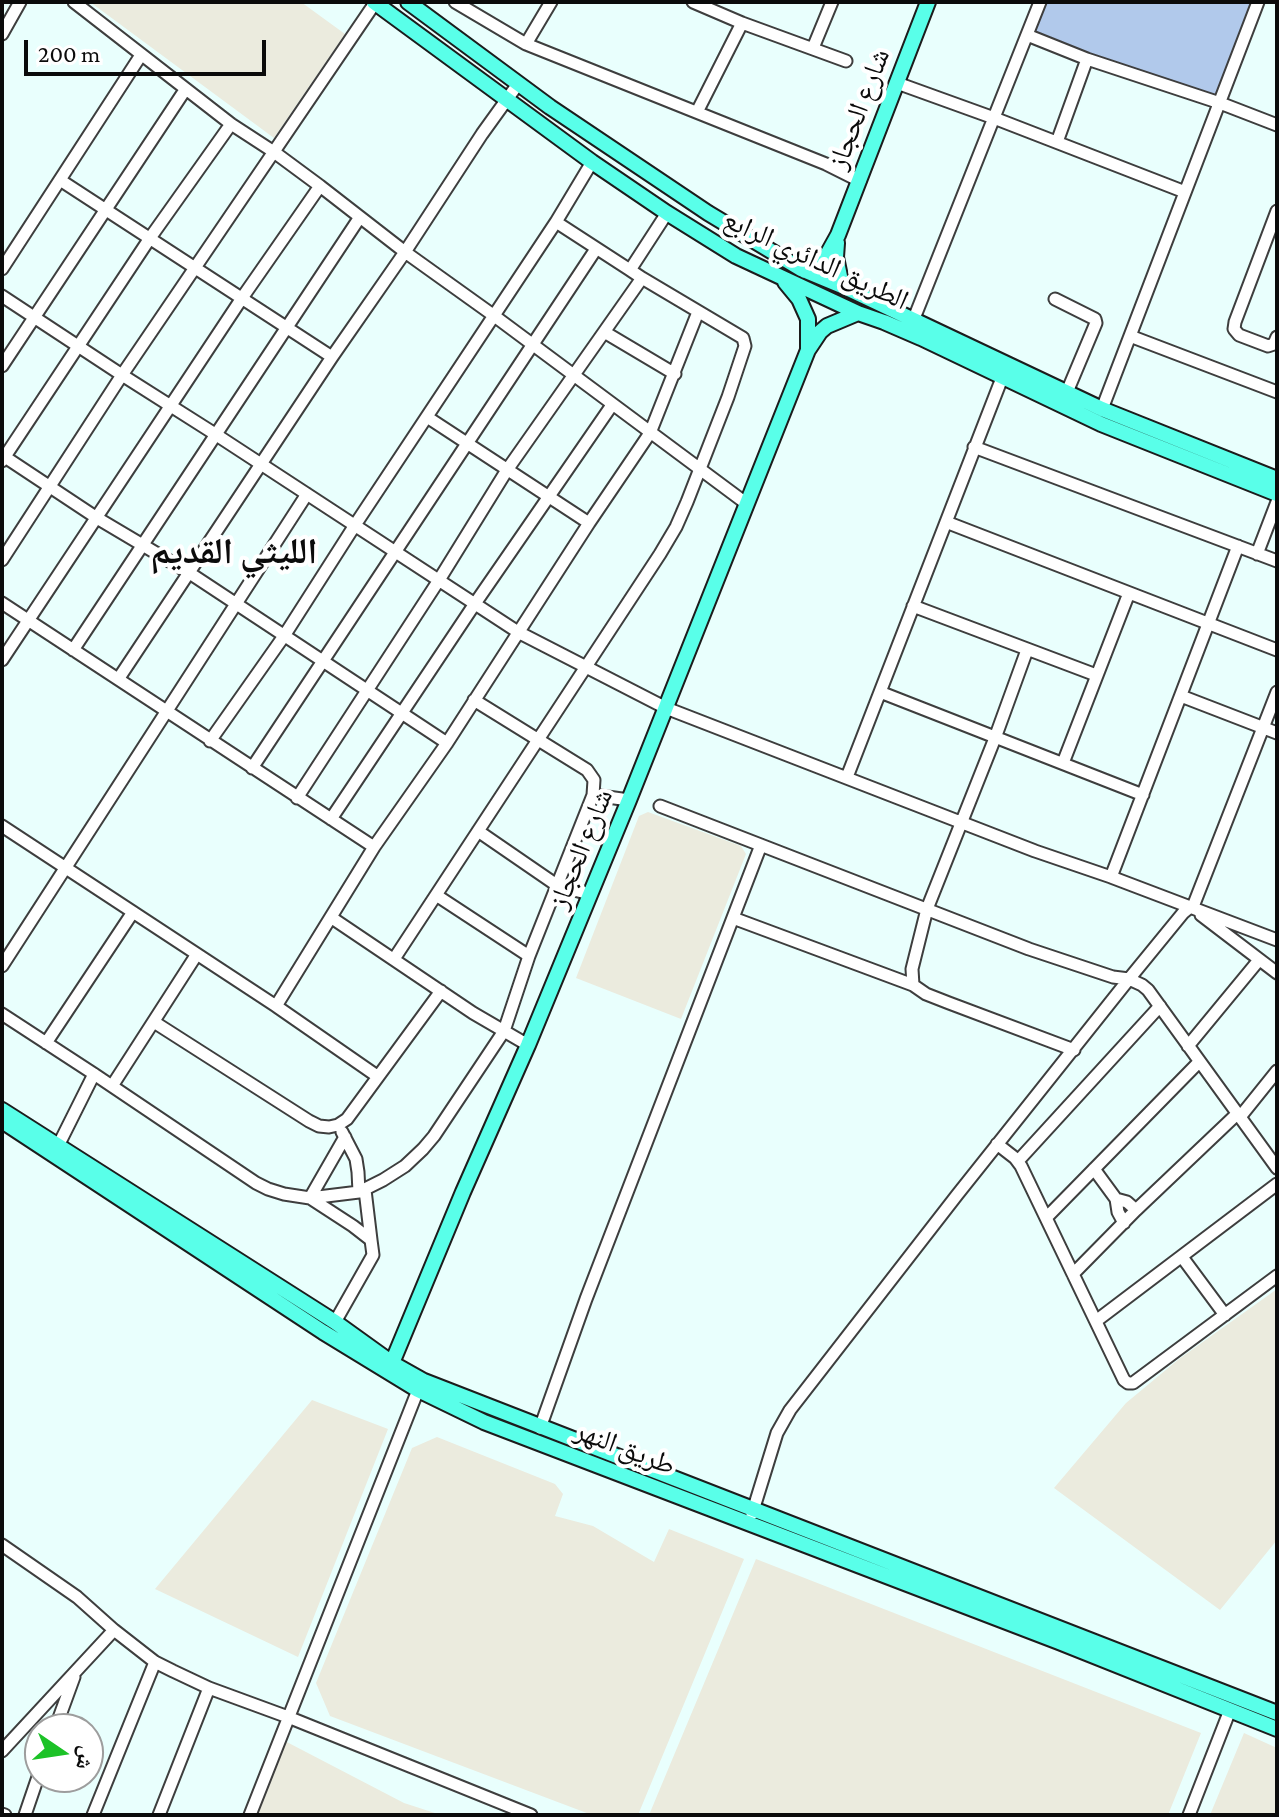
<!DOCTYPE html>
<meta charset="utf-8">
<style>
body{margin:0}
#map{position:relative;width:1279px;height:1817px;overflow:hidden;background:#e9fffd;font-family:"Crimson Pro","Noto Naskh Arabic",serif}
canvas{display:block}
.frame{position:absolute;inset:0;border:4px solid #0b0b0b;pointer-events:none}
.north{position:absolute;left:24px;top:1713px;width:80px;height:80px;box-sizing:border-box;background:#fff;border:2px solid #9d9d9d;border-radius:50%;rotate:103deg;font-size:22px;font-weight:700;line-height:32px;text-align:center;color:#0b0b0b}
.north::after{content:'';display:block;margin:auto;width:28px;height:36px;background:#1cc227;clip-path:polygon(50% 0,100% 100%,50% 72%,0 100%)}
.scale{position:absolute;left:24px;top:40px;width:242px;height:36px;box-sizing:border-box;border:4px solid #0b0b0b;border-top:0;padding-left:10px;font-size:24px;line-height:28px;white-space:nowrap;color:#0b0b0b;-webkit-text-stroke:6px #fff;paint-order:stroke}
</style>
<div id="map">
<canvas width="1279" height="1817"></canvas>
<div class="frame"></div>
<div class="north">ش</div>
<div class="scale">200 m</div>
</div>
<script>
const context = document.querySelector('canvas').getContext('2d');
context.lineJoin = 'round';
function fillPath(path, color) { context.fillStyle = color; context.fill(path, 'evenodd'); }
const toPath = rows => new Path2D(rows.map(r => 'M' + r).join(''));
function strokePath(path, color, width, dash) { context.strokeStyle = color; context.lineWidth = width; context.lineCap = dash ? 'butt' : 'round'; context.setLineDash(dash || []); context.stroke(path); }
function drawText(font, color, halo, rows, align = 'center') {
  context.font = font + ' "Crimson Pro","Noto Naskh Arabic",serif'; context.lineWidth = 8; context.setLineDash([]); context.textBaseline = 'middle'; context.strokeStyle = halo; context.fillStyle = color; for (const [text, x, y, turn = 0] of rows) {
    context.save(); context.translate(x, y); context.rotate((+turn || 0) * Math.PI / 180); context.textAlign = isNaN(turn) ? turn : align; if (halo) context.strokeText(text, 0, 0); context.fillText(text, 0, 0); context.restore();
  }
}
fillPath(toPath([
 [90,2,301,2,345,34,274,138],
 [648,812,741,846,746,854,681,1019,576,978,639,816],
 [1277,1289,1277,1540,1220,1610,1054,1488,1126,1403,1179,1359],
 [312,1400,388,1429,298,1657,155,1589],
 [437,1437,555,1484,563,1494,555,1516,593,1526,654,1562,669,1529,744,1559,638,1815,592,1815,330,1716,316,1683,412,1448],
 [756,1559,1201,1733,1168,1815,649,1815],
 [1244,1733,1277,1748,1277,1815,1210,1815],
 [281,1739,404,1803,441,1815,243,1815]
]), '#ebebde');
fillPath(toPath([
 [1041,2,1263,2,1222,107,1028,34]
]), '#b1c9eb');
const minor = toPath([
 [74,2,231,124,274,152,320,186,405,252,493,315,747,504],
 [455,2,526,44,826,164,860,181],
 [693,2,742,23,846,61],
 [2,34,20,2],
 [1027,35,1087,59,1220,103,1277,125],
 [526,44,551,2],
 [813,48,832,2],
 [897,83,994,118,1185,192],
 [697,112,742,23],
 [1057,142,1087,59],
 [60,180,332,357],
 [1277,211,1235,322,1234,329,1239,335,1268,346,1274,344,1277,337],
 [556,222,630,270],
 [2,269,141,55],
 [2,296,122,375,215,434,518,632,666,708,1035,851,1111,877,1277,940],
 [1055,299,1095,319,1096,323,1067,392],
 [913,321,1040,2],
 [606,333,675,374],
 [1130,336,1277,392],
 [2,366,185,90],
 [1102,409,1258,2],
 [427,417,589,523],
 [974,447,1277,561],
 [2,455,97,518,188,572,447,743],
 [2,461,150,238,231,124],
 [946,522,1277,650],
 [1257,554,1277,502],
 [2,560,122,375,375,3],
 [2,603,374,847],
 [913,606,1096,675],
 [73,650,360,217],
 [1027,650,995,738,927,909,912,969,913,985,926,994,949,1003,1074,1050],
 [2,660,242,298,320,186],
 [119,678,332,357,405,252,482,134,518,84],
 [880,692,1143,795],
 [1181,696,1277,733],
 [210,741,284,636,355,525,556,222,592,162],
 [1063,763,1129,593],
 [252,768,596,249],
 [847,777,1002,378],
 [593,795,629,800],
 [297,798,439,580,507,470,642,278,630,270,667,213],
 [660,806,1029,949,1113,977,1129,979,1142,985,1148,990,1277,1168],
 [331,819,474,605,612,405],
 [2,826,276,1006,377,1076],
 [478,831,558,886,590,894],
 [1111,877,1238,546],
 [436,895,529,956],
 [1201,915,1277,973],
 [332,918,473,1013,528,1045],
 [733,918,913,985],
 [394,959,660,554,676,527,687,502,728,397,745,346,743,338,642,278],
 [2,966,307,494],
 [276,1006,374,847,447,743,589,523,650,433,698,312],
 [2,1014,94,1074,256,1183,268,1189,284,1194,310,1198,359,1192,383,1180,405,1166,423,1149,434,1136,504,1031,529,956,593,795,594,780,587,770,474,700],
 [154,1022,309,1121,319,1126,329,1127,338,1125,347,1119,441,991],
 [46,1043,133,912],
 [1188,1046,1259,960],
 [112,1086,197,954],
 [1240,1117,1277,1071],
 [342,1132,356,1159,358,1172,359,1192],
 [997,1144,1015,1158,1021,1166,1124,1380,1128,1383,1133,1383,1277,1276],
 [58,1146,94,1074],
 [1018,1161,1160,1006],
 [1094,1169,1116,1199,1118,1212,1124,1223],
 [365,1190,371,1240],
 [1116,1199,1127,1202,1136,1210],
 [1046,1218,1199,1062],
 [1182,1257,1225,1315],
 [1073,1274,1136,1210,1237,1114],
 [1096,1321,1277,1184],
 [335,1322,373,1255,371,1240,353,1226,310,1198,345,1137],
 [540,1428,586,1299,761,845],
 [752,1514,777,1433,790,1410,957,1195,1129,979,1183,913,1194,904,1277,692],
 [2,1545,77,1597,114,1630,155,1662,173,1671,209,1688,288,1717,531,1815],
 [55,1729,74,1677],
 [2,1751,114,1630],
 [2,1814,5,1815],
 [25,1815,40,1771],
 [93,1815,155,1662],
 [159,1815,209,1688],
 [250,1815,418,1390],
 [1189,1815,1230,1710]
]);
const major = toPath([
 [374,2,592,162,667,213,736,256,858,313,884,322,921,338,1101,424,1277,494],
 [408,2,550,107,708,213,801,269,842,286,1102,409,1277,479],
 [837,243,836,257,842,286],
 [805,271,817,267,823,262,838,235,928,2],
 [785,282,799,299,808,319,808,350],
 [2,1110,335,1322,392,1363,424,1381,1277,1713],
 [2,1121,323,1332,418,1390,484,1422,1059,1642,1277,1729],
 [392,1363,463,1192,528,1045,629,800,808,350,820,332,827,326,858,313]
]);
strokePath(minor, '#3e3e3e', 15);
strokePath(major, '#1c1c1c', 18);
strokePath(minor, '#fff', 11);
strokePath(major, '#59ffe9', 14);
drawText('28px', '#0b0b0b', '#fff', [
 ["شارع الحجاز",859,109,-69],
 ["الطريق الدائري الرابع",816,260,25],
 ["شارع الحجاز",581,849,-68],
 ["طريق النهر",625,1448,21]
]);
drawText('bold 36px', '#0b0b0b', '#fff', [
 ["الليثي القديم",234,552]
]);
</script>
